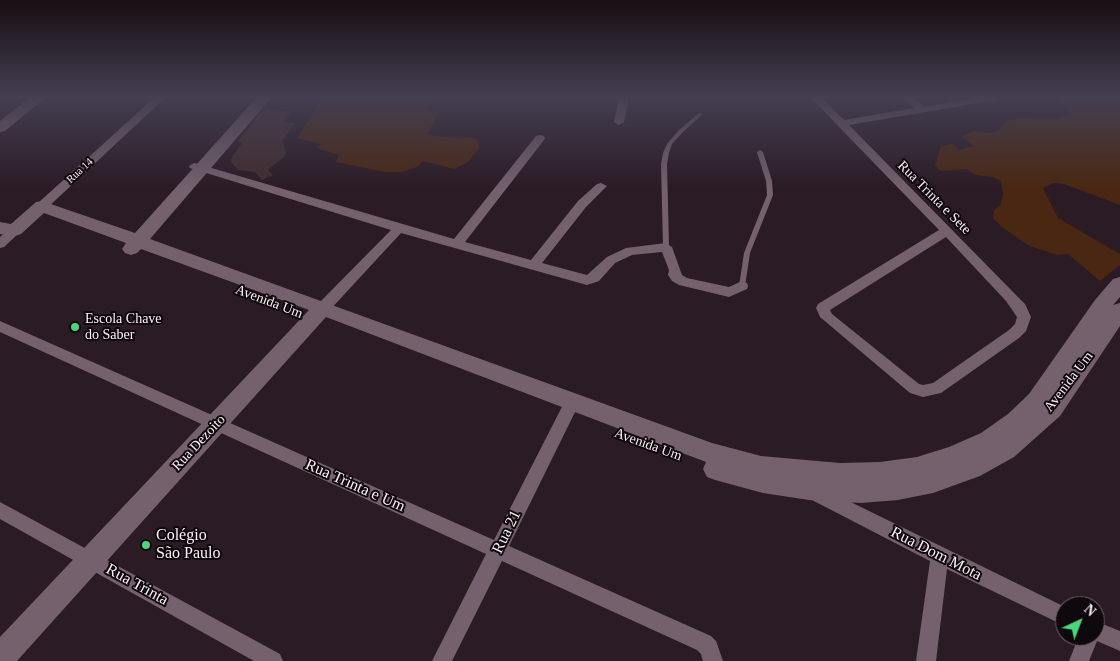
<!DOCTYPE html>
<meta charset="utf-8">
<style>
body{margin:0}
#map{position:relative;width:1120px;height:661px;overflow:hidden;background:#2b1b25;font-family:"Times New Roman",serif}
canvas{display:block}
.north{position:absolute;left:1055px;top:596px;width:50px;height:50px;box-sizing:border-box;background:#0f080c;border:1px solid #6d646a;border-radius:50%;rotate:43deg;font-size:14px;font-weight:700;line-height:20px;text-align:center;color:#fbeff6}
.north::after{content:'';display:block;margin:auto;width:18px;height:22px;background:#46d779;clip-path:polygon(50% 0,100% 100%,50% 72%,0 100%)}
</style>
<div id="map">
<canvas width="1120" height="661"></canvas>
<div class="north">N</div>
</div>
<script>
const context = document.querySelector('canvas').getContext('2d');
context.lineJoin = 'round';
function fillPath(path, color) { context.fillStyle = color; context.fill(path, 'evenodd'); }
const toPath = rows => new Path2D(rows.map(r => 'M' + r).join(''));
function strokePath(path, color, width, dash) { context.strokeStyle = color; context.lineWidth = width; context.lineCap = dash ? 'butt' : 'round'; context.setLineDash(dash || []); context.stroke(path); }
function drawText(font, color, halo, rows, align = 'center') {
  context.font = font + ' "Times New Roman",serif'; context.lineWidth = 4; context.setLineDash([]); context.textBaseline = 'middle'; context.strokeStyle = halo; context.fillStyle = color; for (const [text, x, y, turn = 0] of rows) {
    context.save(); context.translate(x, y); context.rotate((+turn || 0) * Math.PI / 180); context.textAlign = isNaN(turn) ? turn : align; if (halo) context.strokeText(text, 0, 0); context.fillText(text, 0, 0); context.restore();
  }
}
fillPath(toPath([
 [323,97,357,97,369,100,372,97,434,97,425,110,439,112,427,135,457,138,472,137,478,141,479,148,468,162,454,169,423,161,417,167,401,172,385,172,336,162,339,155,316,148,321,144,297,138],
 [1055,97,1120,97,1120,205,1064,184,1053,183,1043,188,1058,218,1120,254,1120,265,1100,281,1068,254,1057,255,1036,248,1026,244,1002,227,993,218,994,210,1001,204,1003,194,1001,181,993,177,975,175,967,169,941,171,935,166,940,148,952,143,959,150,974,146,962,137,968,133,978,131,990,133,1000,130,1001,125,1007,121,1019,118,1057,119,1070,114]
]), '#4a2712');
fillPath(toPath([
 [264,109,292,112,284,122,295,123,282,142,286,151,285,156,268,170,273,175,262,180,255,172,238,170,231,162,232,157,242,143,237,142]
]), '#412d2e');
fillPath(toPath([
 [699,113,703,114,683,132,672,144,669,153,667,164,669,247,666,249,663,247,661,164,663,153,667,144,679,130,699,113],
 [760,150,763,152,772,181,773,195,750,253,745,286,742,288,739,286,744,253,767,195,766,181,757,152,760,150]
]), '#74616d');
fillPath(toPath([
 [155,97,166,97,46,209,38,209,36,206,38,203,155,97],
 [619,97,629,97,624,122,619,125,614,122,619,97],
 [810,97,821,97,844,120,914,108,902,97,913,97,924,107,978,97,1001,97,996,100,849,125,1016,295,1025,304,1031,317,1026,331,1019,338,941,393,923,397,910,393,820,317,816,308,818,304,939,230,810,97],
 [946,237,1006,301,1017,317,1015,324,1009,330,933,383,923,385,919,384,832,314,830,310,946,237],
 [540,135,544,136,545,138,544,140,465,242,531,260,578,201,597,184,601,183,607,186,586,207,542,263,587,275,607,257,626,248,666,243,672,247,682,275,687,278,729,287,742,281,747,283,748,286,747,289,729,297,679,285,672,281,668,275,669,270,662,252,632,255,615,263,599,281,587,285,401,233,328,312,323,313,318,312,316,308,318,304,391,230,190,168,189,166,194,163,198,164,454,239,536,136,540,135],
 [15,226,21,230,19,233,4,247,0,248,0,237,11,227,15,226],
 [0,321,494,540,567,397,572,396,577,397,580,402,509,546,711,636,716,641,723,661,703,661,701,654,697,650,502,561,452,661,432,661,486,554,0,332,0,321],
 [816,485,1065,607,1065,626,947,569,936,661,916,661,930,561,810,499,808,493,810,487,816,485],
 [0,502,280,654,283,661,254,661,0,519,0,502],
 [1095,621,1120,631,1120,651,1097,641,1089,661,1069,661,1079,636,1095,636,1095,621]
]), '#74616d');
fillPath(toPath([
 [30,97,46,97,5,131,0,132,0,121,30,97],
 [257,97,272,97,150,239,712,443,761,456,840,463,880,462,917,457,949,447,981,433,1008,414,1029,394,1095,300,1113,279,1120,277,1120,297,1113,305,1120,303,1120,326,1060,416,1014,457,980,476,933,493,898,500,861,503,809,500,763,493,715,480,707,477,703,469,706,462,326,317,17,661,0,661,0,637,309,310,141,249,137,253,131,255,125,253,122,249,126,243,44,213,21,234,15,236,0,234,0,222,11,224,36,202,42,201,135,233,257,97]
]), '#74616d');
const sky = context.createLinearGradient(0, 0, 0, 190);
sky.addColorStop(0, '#180f14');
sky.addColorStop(0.51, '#443f51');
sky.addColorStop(1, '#443f5100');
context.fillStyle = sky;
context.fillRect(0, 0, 1120, 190);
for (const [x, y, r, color] of [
 [75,327,5,"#46d779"],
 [146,545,5,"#46d779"]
]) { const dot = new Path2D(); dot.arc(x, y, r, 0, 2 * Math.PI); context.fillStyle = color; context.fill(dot); strokePath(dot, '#0f080c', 2); }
drawText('11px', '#fbeff6', '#0f080c', [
 ["Rua 14",80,171,-43]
]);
drawText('14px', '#fbeff6', '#0f080c', [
 ["Rua Trinta e Sete",934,198,45],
 ["Avenida Um",269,302,21],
 ["Avenida Um",1069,382,-53],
 ["Rua Dezoito",199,443,-47],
 ["Avenida Um",648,445,20]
]);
drawText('14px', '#fbeff6', '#0f080c', [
 ["Escola Chave",85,319],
 ["do Saber",85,335]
], 'left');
drawText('16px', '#fbeff6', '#0f080c', [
 ["Rua Trinta e Um",355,486,24],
 ["Rua 21",507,532,-64],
 ["Rua Dom Mota",936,554,27],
 ["Rua Trinta",137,585,29]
]);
drawText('16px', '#fbeff6', '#0f080c', [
 ["Colégio",156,536],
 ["São Paulo",156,554]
], 'left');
</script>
